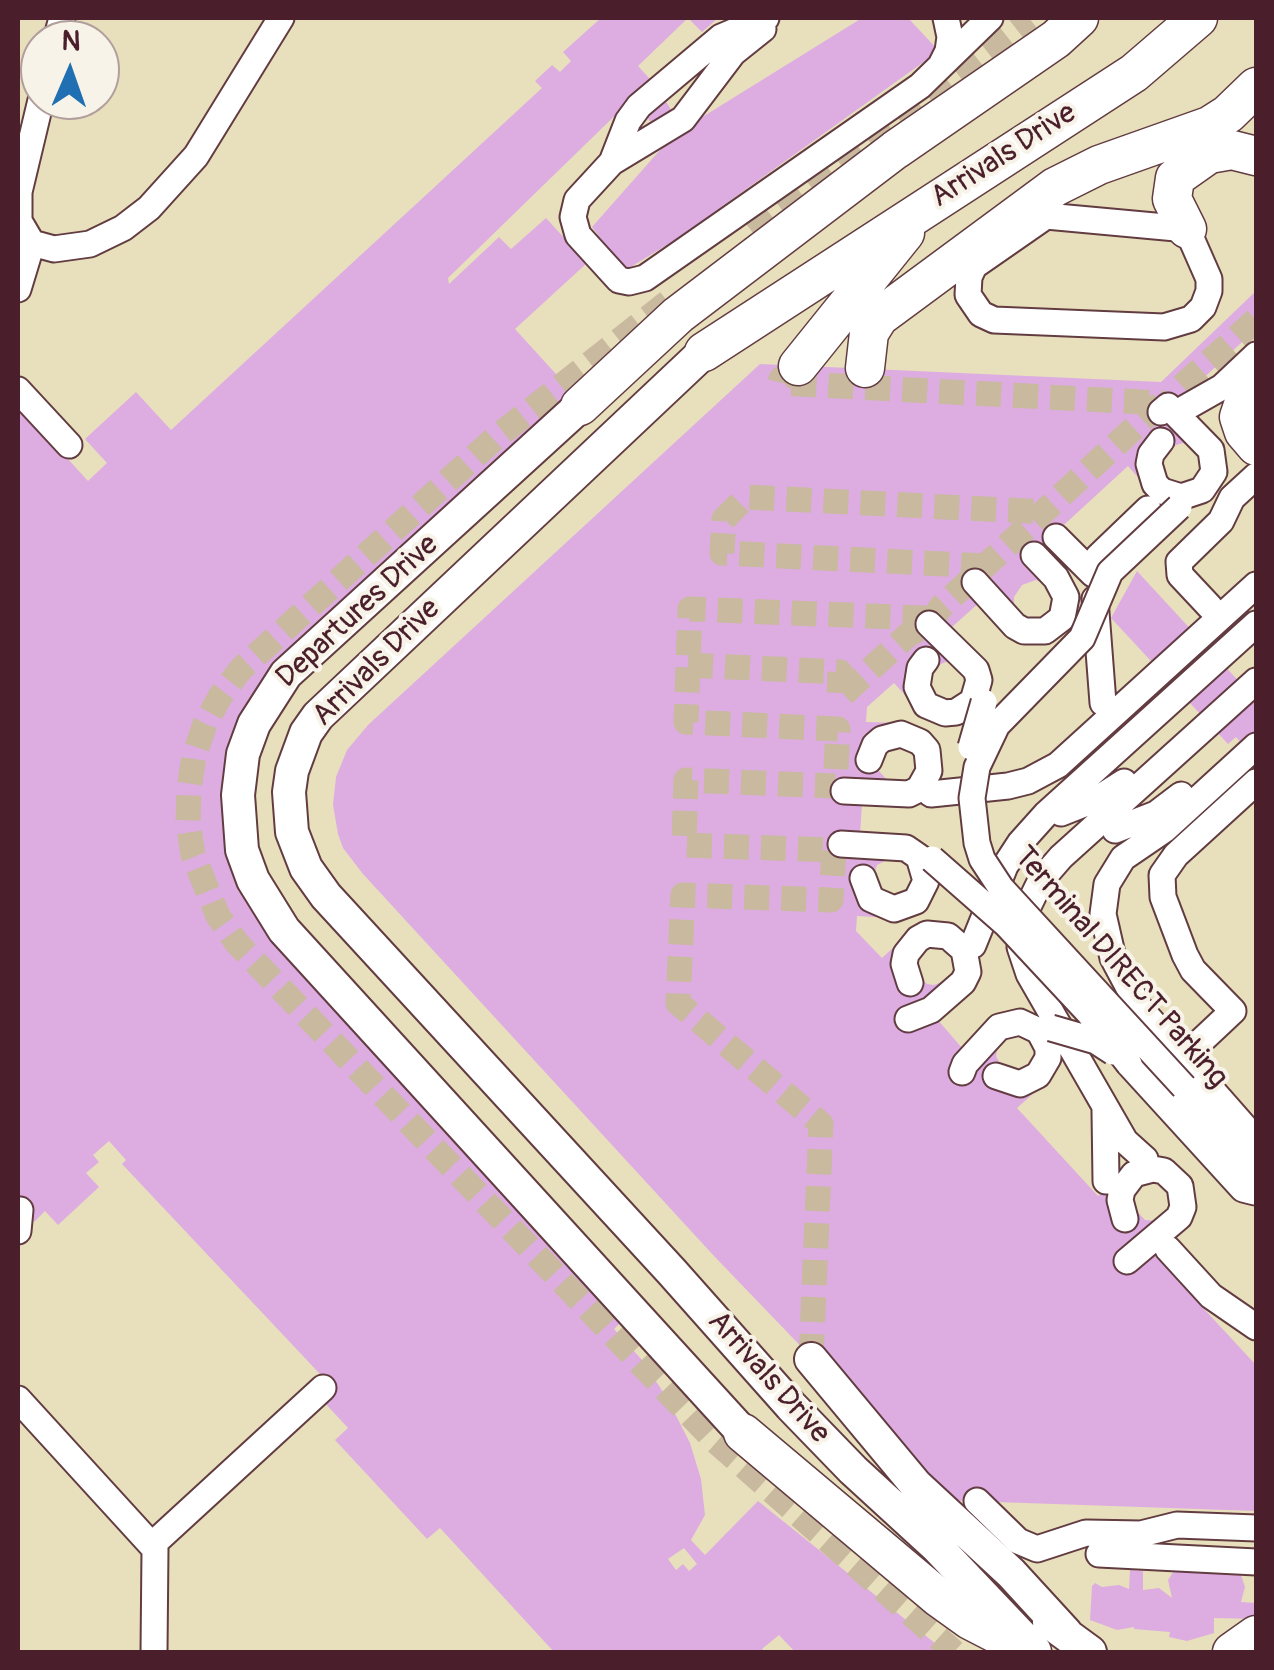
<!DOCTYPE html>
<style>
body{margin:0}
#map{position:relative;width:1274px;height:1670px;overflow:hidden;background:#e8e0bc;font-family:Pangolin,sans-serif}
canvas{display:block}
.frame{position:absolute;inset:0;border:20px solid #4a1f2b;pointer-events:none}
.north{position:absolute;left:20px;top:20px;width:100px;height:100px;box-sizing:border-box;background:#f7f3e8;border:2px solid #b29e9c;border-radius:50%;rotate:2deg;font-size:28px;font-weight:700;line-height:40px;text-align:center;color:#4a1f2b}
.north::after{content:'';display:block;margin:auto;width:35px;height:45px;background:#1f6fb2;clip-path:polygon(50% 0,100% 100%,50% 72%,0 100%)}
</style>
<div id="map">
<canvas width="1274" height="1670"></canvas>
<div class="frame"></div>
<div class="north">N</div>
</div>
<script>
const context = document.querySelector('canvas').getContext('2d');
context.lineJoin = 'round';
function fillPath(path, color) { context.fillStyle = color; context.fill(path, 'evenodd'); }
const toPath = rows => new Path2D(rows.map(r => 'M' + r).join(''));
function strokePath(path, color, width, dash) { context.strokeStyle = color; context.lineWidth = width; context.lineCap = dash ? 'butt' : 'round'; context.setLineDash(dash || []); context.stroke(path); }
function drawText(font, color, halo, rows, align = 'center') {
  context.font = font + ' Pangolin,sans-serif'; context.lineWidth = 8; context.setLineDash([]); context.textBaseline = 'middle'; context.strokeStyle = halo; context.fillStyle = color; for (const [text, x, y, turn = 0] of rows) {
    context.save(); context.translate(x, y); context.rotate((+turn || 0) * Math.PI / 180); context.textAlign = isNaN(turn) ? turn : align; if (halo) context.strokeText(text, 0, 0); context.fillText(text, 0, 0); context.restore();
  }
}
fillPath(toPath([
 [601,18,718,18,702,32,688,18,638,66,650,79,646,83,663,102,665,100,683,129,862,18,908,18,939,51,675,240,624,271,592,227,668,141,631,100,448,278,449,284,499,237,511,249,546,218,587,263,515,329,576,396,269,680,237,860,627,1316,614,1329,642,1360,667,1398,690,1443,701,1479,705,1515,691,1540,705,1555,758,1501,946,1652,795,1652,779,1635,762,1649,765,1652,554,1652,440,1528,427,1539,335,1440,348,1428,323,1401,335,1390,122,1164,126,1160,109,1141,93,1155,99,1162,86,1173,99,1187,58,1225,45,1211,34,1222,18,1206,18,404,88,481,107,463,85,439,136,392,171,430,542,88,535,81,549,68,552,65,560,72,571,61,563,52],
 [684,1548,697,1564,689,1571,683,1564,676,1570,668,1559],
 [1256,291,1256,329,1179,401,1219,446,1223,457,1222,479,1211,495,1192,505,1169,504,1152,493,1128,466,1041,546,1065,573,1075,593,1074,614,1063,632,1045,641,1022,640,1013,635,980,602,952,627,976,653,987,673,986,694,974,713,956,722,934,721,924,716,894,683,867,707,866,722,901,723,921,730,935,745,940,767,934,786,920,800,898,806,862,804,860,835,907,839,917,844,929,857,936,882,930,899,916,914,894,918,857,916,856,931,882,958,909,933,927,924,948,925,964,935,974,949,975,976,963,995,937,1019,962,1048,991,1021,1009,1013,1029,1014,1046,1023,1057,1045,1055,1066,1045,1083,1017,1108,1098,1196,1126,1170,1145,1160,1156,1159,1176,1167,1189,1181,1194,1201,1188,1223,1154,1255,1256,1365,1256,1511,938,1500,839,1386,714,1256,363,874,343,848,338,834,333,805,336,777,347,750,368,725,760,364,1161,382],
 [1183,443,1197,449,1202,455,1204,470,1196,482,1182,487,1164,477,1160,464,1170,447],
 [1036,580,1053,589,1057,602,1053,615,1035,623,1021,618,1014,605,1014,597,1022,585],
 [948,661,956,663,966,673,968,687,960,700,946,704,934,699,926,682,930,669],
 [893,743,907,744,918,754,917,775,905,784,891,784,878,770,879,756],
 [895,856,909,861,916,874,908,894,894,899,881,895,873,877,877,865],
 [936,943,949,947,957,965,952,978,934,985,927,984,916,974,915,959,923,947],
 [1010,1033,1024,1033,1038,1047,1034,1066,1023,1074,1003,1069,996,1056,999,1042],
 [1147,1180,1167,1184,1174,1197,1171,1212,1159,1221,1145,1220,1132,1206,1135,1187],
 [1137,571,1256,700,1256,759,1236,737,1228,744,1111,618],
 [1214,1566,1240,1572,1245,1587,1241,1602,1256,1603,1256,1619,1214,1618,1214,1633,1187,1641,1169,1637,1170,1632,1134,1629,1134,1627,1117,1630,1090,1620,1092,1586,1095,1583,1102,1587,1119,1585,1129,1589,1130,1570,1143,1571,1143,1590,1159,1588,1172,1598,1168,1580,1176,1568,1202,1567,1207,1572]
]), '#ddade2');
strokePath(toPath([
 [754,234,1029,18],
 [668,302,494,439,241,669,221,695,205,724,194,756,189,789,188,822,193,855,218,916,237,943,714,1440,954,1652],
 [798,366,781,379,780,383,1161,403,941,607,929,624,908,635,839,698],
 [1182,386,1256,320],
 [986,566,722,553,724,519,746,497,1046,512],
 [688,665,840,672,839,704],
 [811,1359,821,1124,678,1003,683,895,831,900,834,850,684,845,686,780,835,786,838,729,686,722,690,609,923,618,929,624]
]), '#c8b99f', 25, [25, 12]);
const minor = toPath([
 [766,18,721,37,639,106,628,121,612,162,577,200,573,217,578,235,619,280,629,282,645,278,920,86,990,18],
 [56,40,62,18],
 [942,63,948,51,950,37,946,18],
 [612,162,683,119,733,53,763,29],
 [1046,216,1187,229,1209,279,1209,291,1203,307,1191,319,1164,327,994,320,981,314,968,295,969,277,974,266,1046,216],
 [32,243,19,221,19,192,41,100],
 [18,289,32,243,54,249,90,244,123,228,149,208,196,156,281,18],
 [18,390,69,445],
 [1185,408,1222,387,1256,355],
 [1161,441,1151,454,1149,464,1155,484,1162,491,1181,497,1202,490,1214,472,1211,450,1168,406,1161,412],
 [1056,537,1093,574,1098,557,1148,509],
 [975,582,1015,626,1024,631,1045,631,1062,618,1066,597,1056,578,1034,555],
 [1095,599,1103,703],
 [1210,607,1180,575,1179,562,1221,521,1232,498,1256,476],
 [926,660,920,668,917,687,926,705,945,713,956,712,973,701,979,680,976,670,929,624],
 [1256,746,1164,830,1123,858,1107,884,1103,914,1113,958,1139,1007,1256,1140],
 [844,791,909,794,919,789,929,771,927,750,920,742,901,734,882,739,875,745,869,760],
 [931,794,1008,786,1028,781,1058,765,1256,585],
 [1061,813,1099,798,1124,782],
 [1115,830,1156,814,1181,795],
 [841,844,906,848,919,857,926,881,916,901,894,909,871,899,863,878],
 [973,945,1005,866,1020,843,1046,814,1256,624],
 [908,1019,931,1010,963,982,968,972,964,950,948,936,927,934,918,939,906,954,904,964,910,983],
 [1183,1058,1233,1011,1193,970,1185,955,1163,897,1162,875,1176,855,1256,782],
 [1129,1064,1243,1189,1255,1192],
 [962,1072,965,1064,999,1027,1020,1022,1039,1031,1048,1048,1048,1058,1038,1075,1020,1084,996,1076],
 [1184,1087,1256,1171],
 [1105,1111,1106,1181],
 [1145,1159,1125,1141,1029,974,1020,947,1022,919,1041,880,1061,857,1256,681],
 [1125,1219,1120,1200,1122,1190,1134,1174,1153,1169,1164,1171,1180,1186,1183,1207,1179,1217,1127,1261],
 [18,1231,20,1210],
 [1168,1249,1211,1296,1256,1327],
 [18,1399,155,1549,154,1652],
 [977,1501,1018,1541,1037,1549,1086,1533,1141,1534,1177,1525,1256,1528],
 [152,1545,323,1388],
 [1099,1554,1256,1562]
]);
const major = toPath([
 [704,352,318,716,306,733,292,771,289,792,292,832,306,868,326,896,672,1272,791,1406,853,1470,937,1547,1031,1646],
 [580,406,286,674,254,724,243,754,238,795,242,850,253,880,284,930,743,1433],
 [811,1359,916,1485,1011,1573,1066,1633],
 [1049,1622,1090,1652]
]);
const highway = toPath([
 [1187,140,1228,114,1256,87],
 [1187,229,1172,199,1175,178,1209,154,1232,150,1256,156],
 [704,352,1134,73,1198,18],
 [798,366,905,233],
 [865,368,869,333,879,317,1055,187,1099,165,1209,126],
 [1256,383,1246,396,1239,417,1244,432,1256,446],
 [580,406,678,315,895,150,1056,39,1079,18],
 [743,1433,938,1597,970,1620,1032,1652],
 [1232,1652,1256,1635]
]);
strokePath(minor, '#623c41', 29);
strokePath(major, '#623c41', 36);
strokePath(highway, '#623c41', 41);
strokePath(minor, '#fff', 25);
strokePath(major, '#fff', 32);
strokePath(highway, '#fff', 38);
const minorBridge = toPath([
 [1179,507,1110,572,1082,638,997,725,977,767,972,798,977,843,982,859,1001,888,1184,1087],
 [971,747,984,702],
 [932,859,1006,924,1089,1013,1129,1064],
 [1051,1028,1096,1041,1113,1052]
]);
strokePath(minorBridge, '#623c41', 29, []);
strokePath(minorBridge, '#fff', 25);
drawText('30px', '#4a1f2b', '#f7f3e8', [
 ["Arrivals Drive",1004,156,-33],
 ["Departures Drive",358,612,-43],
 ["Arrivals Drive",377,663,-45],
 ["Terminal DIRECT Parking",1120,968,49],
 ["Arrivals Drive",768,1378,48]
]);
</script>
